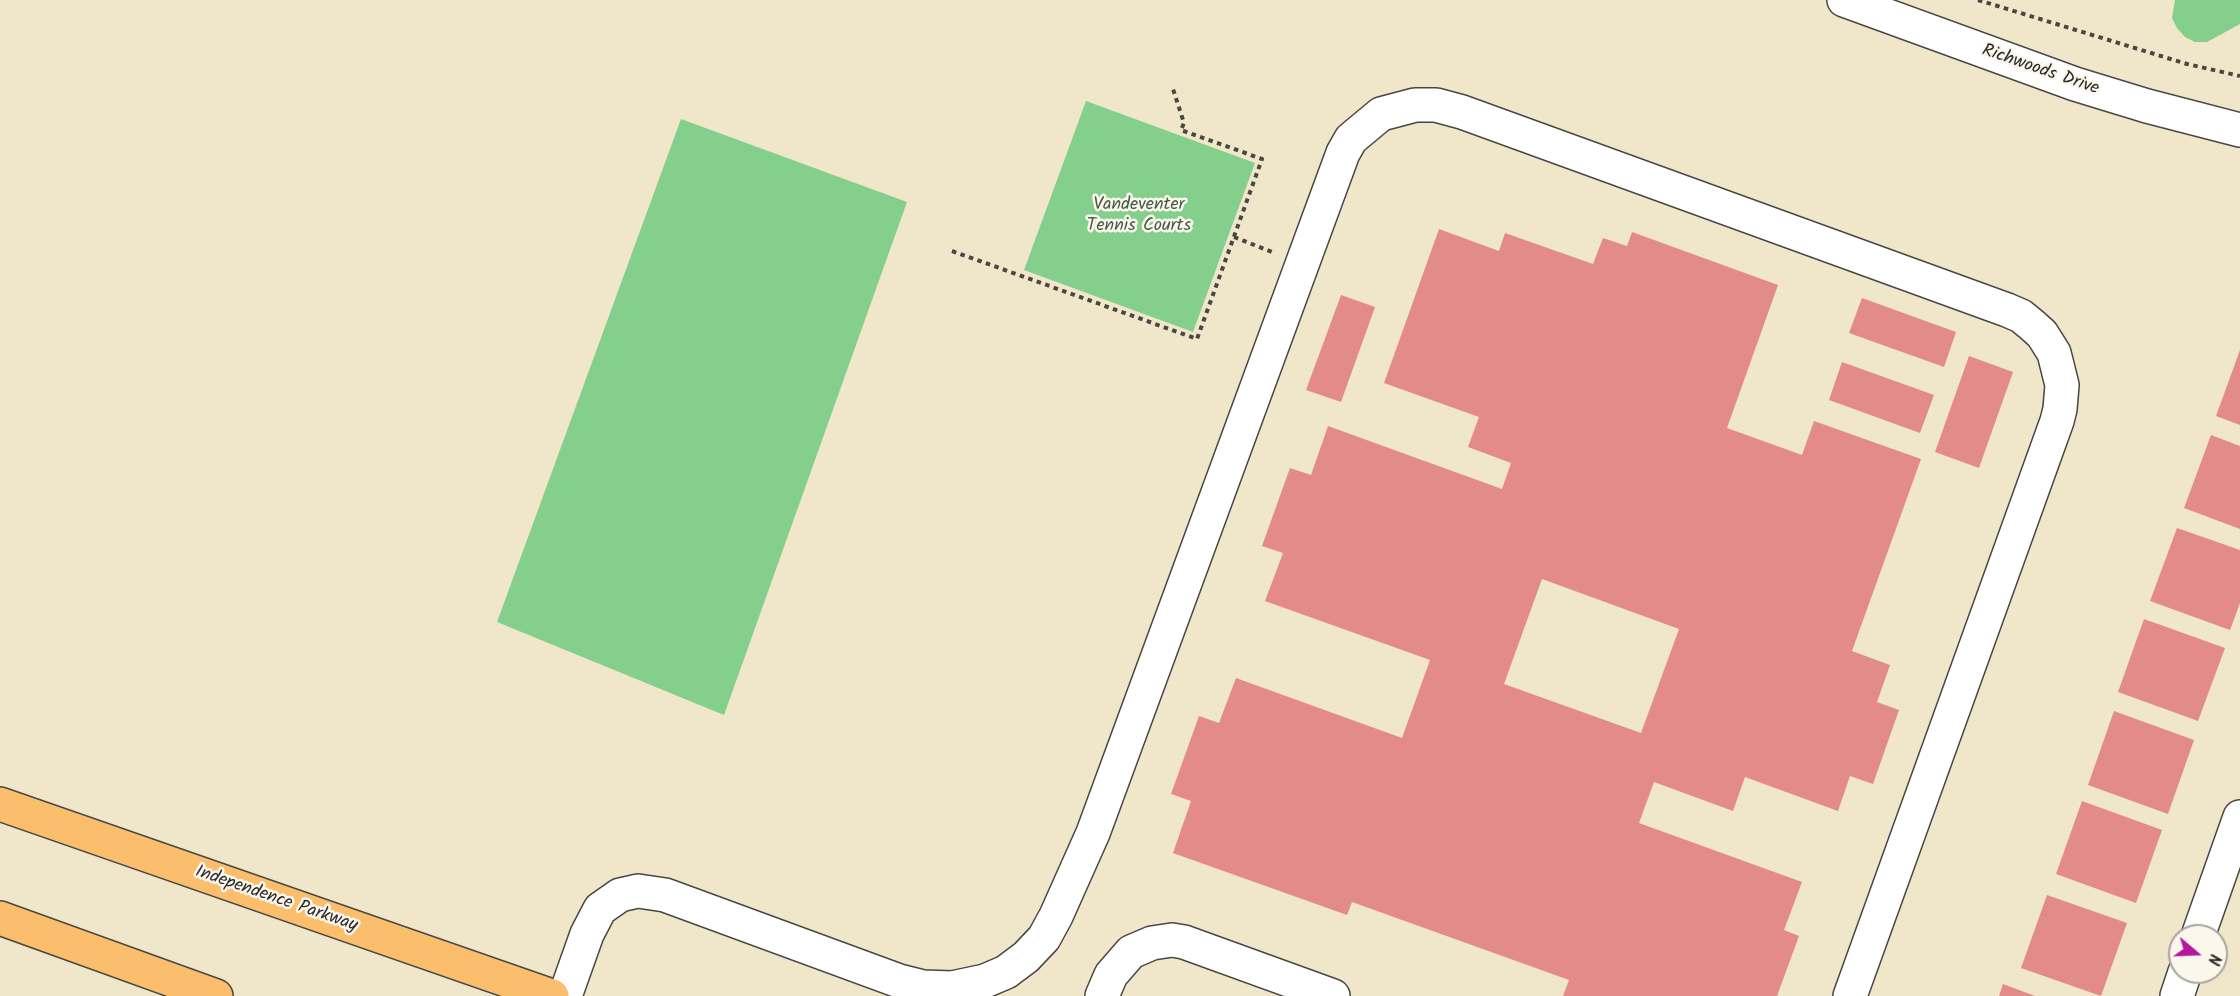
<!DOCTYPE html>
<style>
body{margin:0}
#map{position:relative;width:2240px;height:996px;overflow:hidden;background:#f0e6ca;font-family:Kalam,sans-serif}
canvas{display:block}
.north{position:absolute;left:2168px;top:924px;width:60px;height:60px;box-sizing:border-box;background:#fbf7ec;border:2px solid #a8a59f;border-radius:50%;rotate:109deg;font-size:16px;font-weight:700;line-height:24px;text-align:center;color:#2b2b2b}
.north::after{content:'';display:block;margin:auto;width:21px;height:27px;background:#b5179e;clip-path:polygon(50% 0,100% 100%,50% 72%,0 100%)}
</style>
<div id="map">
<canvas width="2240" height="996"></canvas>
<div class="north">N</div>
</div>
<script>
const context = document.querySelector('canvas').getContext('2d');
context.lineJoin = 'round';
function fillPath(path, color) { context.fillStyle = color; context.fill(path, 'evenodd'); }
const toPath = rows => new Path2D(rows.map(r => 'M' + r).join(''));
function strokePath(path, color, width, dash) { context.strokeStyle = color; context.lineWidth = width; context.lineCap = dash ? 'butt' : 'round'; context.setLineDash(dash || []); context.stroke(path); }
function drawText(font, color, halo, rows, align = 'center') {
  context.font = font + ' Kalam,sans-serif'; context.lineWidth = 5; context.setLineDash([]); context.textBaseline = 'middle'; context.strokeStyle = halo; context.fillStyle = color; for (const [text, x, y, turn = 0] of rows) {
    context.save(); context.translate(x, y); context.rotate((+turn || 0) * Math.PI / 180); context.textAlign = isNaN(turn) ? turn : align; if (halo) context.strokeText(text, 0, 0); context.fillText(text, 0, 0); context.restore();
  }
}
fillPath(toPath([
 [2175,0,2240,0,2240,24,2207,42,2195,42,2185,37,2177,28,2172,18],
 [1086,101,1255,163,1193,332,1024,270],
 [681,119,907,202,724,715,497,622]
]), '#84cf8c');
fillPath(toPath([
 [1439,229,1499,251,1505,233,1593,264,1603,238,1627,246,1632,232,1778,285,1727,428,1802,455,1814,421,1921,459,1852,651,1890,665,1877,702,1899,710,1873,784,1850,776,1838,811,1745,777,1733,811,1654,782,1639,823,1802,882,1784,930,1799,936,1777,996,1563,996,1569,980,1352,902,1347,915,1173,853,1191,801,1171,794,1199,716,1219,723,1236,678,1402,738,1430,660,1265,601,1283,553,1262,546,1290,468,1311,475,1328,426,1502,489,1511,463,1468,447,1479,417,1384,383],
 [1542,579,1679,629,1641,733,1504,684],
 [1341,295,1375,307,1341,402,1306,390],
 [1862,298,1956,332,1944,367,1849,333],
 [2240,350,2240,425,2216,416],
 [1969,356,2013,372,1979,468,1935,452],
 [1842,362,1934,395,1920,433,1829,400],
 [2211,435,2240,446,2240,529,2184,508],
 [2177,528,2240,550,2240,603,2230,630,2150,601],
 [2144,619,2225,648,2198,721,2118,692],
 [2114,711,2194,740,2168,814,2088,785],
 [2082,801,2162,830,2136,903,2056,874],
 [2047,895,2127,923,2101,996,2021,968],
 [2003,984,2035,996,1999,996]
]), '#e28b89');
const minor = toPath([
 [1844,0,2075,84,2147,106,2240,130],
 [2198,936,2240,817],
 [565,996,587,934,600,909,620,895,638,891,665,895,899,981,923,987,952,988,985,981,1006,972,1026,957,1044,938,1056,916,1093,833,1343,153,1351,139,1381,114,1415,105,1436,105,1462,112,2007,310,2021,316,2032,325,2042,334,2054,353,2062,385,2060,409,2057,421,1850,996],
 [1102,996,1111,975,1131,952,1152,943,1172,940,1184,942,1333,996],
 [2177,996,2185,972]
]);
const major = toPath([
 [0,804,552,996],
 [0,918,216,996]
]);
strokePath(minor, '#494743', 36);
strokePath(major, '#494743', 36);
strokePath(toPath([
 [1978,0,2187,64,2240,76],
 [1234,237,1272,252],
 [952,251,1197,339,1262,159,1181,130,1184,123,1173,89]
]), '#494743', 4, [4.5, 4.5]);
strokePath(minor, '#fff', 33);
strokePath(major, '#fabe6d', 33);
drawText('18px', '#2b2b2b', '#fbf7ec', [
 ["Richwoods Drive",2040,71,19],
 ["Independence Parkway",276,900,19]
]);
drawText('18px', '#465c48', '#fbf7ec', [
 ["Vandeventer",1139,206],
 ["Tennis Courts",1139,227]
]);
</script>
